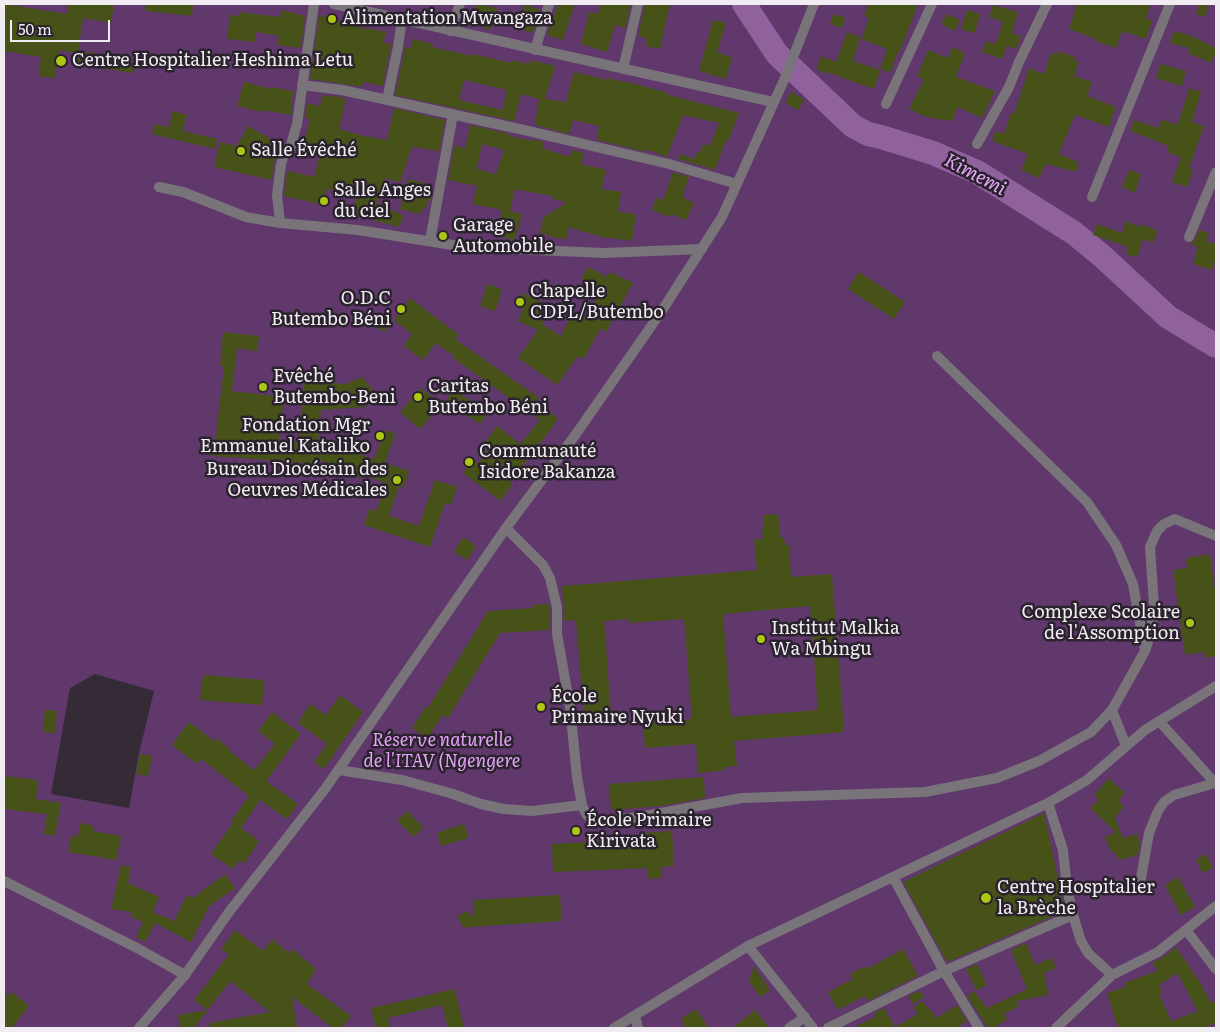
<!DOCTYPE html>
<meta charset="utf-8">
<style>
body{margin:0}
#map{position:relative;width:1220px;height:1032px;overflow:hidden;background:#342b37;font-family:Literata,serif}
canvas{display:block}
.frame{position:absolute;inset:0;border:5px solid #f1ebf2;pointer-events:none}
.scale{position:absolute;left:10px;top:20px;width:100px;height:22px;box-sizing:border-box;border:2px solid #f1ebf2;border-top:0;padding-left:6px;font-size:15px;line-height:18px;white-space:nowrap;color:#f1ebf2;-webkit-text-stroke:4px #2a222c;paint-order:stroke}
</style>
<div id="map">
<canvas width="1220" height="1032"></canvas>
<div class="frame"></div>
<div class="scale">50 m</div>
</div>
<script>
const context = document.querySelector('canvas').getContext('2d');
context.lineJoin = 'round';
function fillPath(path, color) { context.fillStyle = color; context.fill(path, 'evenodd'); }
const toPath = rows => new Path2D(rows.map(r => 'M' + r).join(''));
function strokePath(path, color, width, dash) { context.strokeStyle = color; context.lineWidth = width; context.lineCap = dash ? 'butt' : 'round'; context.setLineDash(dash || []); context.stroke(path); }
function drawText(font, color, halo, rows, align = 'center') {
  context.font = font + ' Literata,serif'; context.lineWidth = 5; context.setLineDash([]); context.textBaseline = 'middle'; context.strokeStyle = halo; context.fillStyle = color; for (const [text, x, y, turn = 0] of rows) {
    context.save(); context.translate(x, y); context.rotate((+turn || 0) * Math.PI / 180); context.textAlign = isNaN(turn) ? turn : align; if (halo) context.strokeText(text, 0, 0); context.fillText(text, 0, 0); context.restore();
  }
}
fillPath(toPath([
 [4,4,1216,4,1216,1028,4,1028],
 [95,674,154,691,139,753,129,808,51,794,70,688]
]), '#60386c');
strokePath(toPath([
 [744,4,777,54,853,126,868,134,881,137,933,153,977,172,1074,233,1102,256,1168,317,1216,346]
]), '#90629d', 24);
fillPath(toPath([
 [4,4,67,14,68,4,114,4,111,23,83,18,78,53,59,50,55,78,39,76,41,57,4,51],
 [146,4,193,4,192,16,146,11],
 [477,4,497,8,491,30,462,20,465,10,475,13],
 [525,4,540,10,534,31,532,31,531,33,516,27],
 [558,4,575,4,563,40,547,35],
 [600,4,631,4,625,28,615,25,607,52,581,44,589,12,598,14],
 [645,4,670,4,660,49,646,46,647,39,638,36],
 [869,4,918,4,899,54,897,53,891,72,880,69,887,49,861,39,869,18,864,16],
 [1077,4,1151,4,1146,18,1152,21,1146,39,1122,31,1116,48,1095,41,1096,39,1069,29],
 [1199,4,1209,4,1205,17,1196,14],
 [993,5,1018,12,1012,33,1021,36,1016,49,1007,46,1002,59,982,52,986,41,995,44,1003,23,1000,22,1001,21,989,17],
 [281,10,305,16,301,48,277,45,279,36,256,32,255,42,227,39,230,15,239,16,239,12,280,17],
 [967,10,980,14,975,33,961,29],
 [833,14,845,18,842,28,830,24],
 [947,14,960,20,955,31,941,24],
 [319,15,367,29,367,28,386,32,383,43,391,44,383,86,363,82,362,87,310,79],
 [713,20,726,23,717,53,732,57,726,79,699,71],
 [1174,31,1192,36,1216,48,1216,52,1211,63,1188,53,1189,48,1170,43],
 [847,32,860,37,853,61,880,70,874,89,840,77,829,72,828,74,816,69,821,56,836,62],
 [413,39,433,44,432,47,472,56,472,54,511,63,512,60,529,64,530,60,555,66,545,99,566,102,574,72,608,80,608,78,628,83,628,82,668,93,668,95,739,113,728,141,726,140,715,170,678,159,680,154,694,159,697,152,700,153,703,144,710,146,719,123,683,115,667,157,646,149,646,152,597,140,599,126,573,120,569,134,535,125,539,99,521,94,514,121,395,95,405,47,411,48],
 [464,80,507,90,502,110,459,100],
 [952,47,965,53,956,77,995,91,982,118,958,107,952,121,926,117,909,109,924,79,917,77,928,50,948,58],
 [80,51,112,56,111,60,135,63,134,73,77,65],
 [1058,51,1075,57,1074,60,1079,62,1074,76,1092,82,1087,96,1116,107,1109,127,1075,115,1059,154,1078,162,1076,172,1046,164,1039,178,1021,170,1028,154,992,141,995,131,1004,134,1011,113,1014,114,1029,68,1044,74,1051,53,1057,55],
 [1160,64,1186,71,1182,86,1156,78],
 [244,82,271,89,271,87,293,91,291,115,263,110,262,112,237,106],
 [1189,88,1201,92,1192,122,1204,126,1189,168,1193,170,1187,187,1172,182,1181,157,1167,152,1169,146,1130,131,1134,120,1158,128,1162,119,1176,125,1180,118],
 [791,92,804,99,798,110,785,103],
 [323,95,346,98,339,129,364,136,387,140,394,108,445,120,439,151,412,147,400,182,385,178,377,203,404,216,399,227,349,214,358,196,327,189,323,205,284,196,287,171,314,177,320,154,302,150,310,119,305,117,307,103,320,106],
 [172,111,187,115,183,131,217,139,215,149,152,134,154,124,169,127],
 [470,125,510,134,510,136,532,141,532,139,544,142,542,148,570,157,572,150,584,153,581,164,606,170,601,189,621,192,618,212,636,214,632,241,602,237,568,227,567,239,550,237,550,235,540,233,543,218,567,202,552,199,553,196,515,189,510,211,522,214,515,240,496,236,502,210,473,204,477,186,448,180,454,146,465,148],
 [482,144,504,150,496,174,477,169],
 [248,126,271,139,284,144,278,152,274,162,272,180,214,167,220,142,237,146],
 [1129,170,1141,174,1135,193,1122,187],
 [673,172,689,177,682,197,694,203,686,220,671,214,670,217,652,210,656,198,663,200],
 [408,179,424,183,432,194,430,201,428,200,426,207,425,206,424,210,422,209,420,214,400,209],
 [1126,221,1140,227,1141,224,1158,231,1153,243,1143,239,1137,257,1126,254,1128,247,1093,235,1097,224,1122,233],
 [1199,230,1209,233,1206,241,1216,244,1216,258,1212,270,1193,264,1198,247,1190,244,1195,240],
 [588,267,607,277,610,272,633,283,606,332,600,329,584,359,578,356,557,385,518,358,538,330,518,321,523,309,516,306,522,293,550,306,541,326,542,324,561,336,573,312,586,318,601,289,581,279],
 [859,272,905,302,894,319,848,289],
 [487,284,502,289,495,311,480,306],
 [410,298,459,335,455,339,539,398,536,403,558,418,551,429,510,482,512,484,501,501,463,473,472,459,478,463,490,445,485,442,497,426,520,444,540,420,453,358,454,356,436,343,423,360,404,346,412,334,394,320],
 [381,316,391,323,384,332,374,325],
 [223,332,259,336,257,351,237,348,232,391,284,397,279,440,299,442,305,377,315,382,346,384,362,377,373,390,373,400,365,407,321,410,318,441,374,459,385,430,395,434,385,463,409,471,404,488,399,486,389,516,419,526,435,480,457,487,451,505,445,503,430,547,364,525,369,509,376,511,386,483,363,475,362,479,351,475,352,471,316,459,316,464,230,457,230,458,207,455,209,443,215,444,224,366,220,366],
 [454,387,463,393,462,395,488,412,480,424,445,402],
 [421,388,441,405,420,429,400,412],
 [778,514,780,537,784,537,785,545,789,545,791,577,832,574,844,732,734,741,737,766,726,767,726,770,698,773,696,744,645,748,643,723,692,719,684,619,629,623,628,619,604,621,611,714,584,716,576,620,564,621,562,586,757,570,754,539,763,539,762,529,764,529,764,515],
 [810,606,818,710,731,717,723,614],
 [463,537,476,546,467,560,454,552],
 [1210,554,1216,598,1216,656,1205,658,1204,652,1185,655,1173,570,1187,568,1186,558],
 [549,604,550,630,500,633,448,718,443,715,427,738,412,728,426,706,428,708,488,611,533,608,532,605],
 [203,675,264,680,262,705,200,700],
 [340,695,363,712,324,769,314,762,327,744,298,723,310,704,326,715],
 [45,710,57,711,55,733,43,732],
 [272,712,301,734,266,781,298,804,287,819,260,800,241,828,259,841,244,864,239,860,233,869,211,854,233,823,231,821,249,796,201,759,197,764,172,745,189,722,214,741,216,738,229,748,228,750,254,770,275,744,258,731],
 [140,754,152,756,148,776,136,774],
 [4,776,38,780,36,799,61,803,55,836,44,834,47,814,4,809],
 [704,777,705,798,662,806,611,810,609,784],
 [1109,778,1125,793,1118,801,1124,807,1115,817,1123,838,1137,834,1140,845,1138,855,1119,860,1115,852,1112,853,1105,837,1116,832,1090,808,1099,799,1094,795],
 [407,811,423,827,414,837,397,821],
 [1044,813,1065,911,947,962,903,882],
 [80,823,94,826,93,831,121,836,116,860,68,852,71,836,78,837],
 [464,824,468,838,441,846,437,833],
 [672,831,674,866,662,867,662,878,648,879,648,868,553,872,552,844,642,839,642,833],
 [1206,854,1213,868,1202,873,1196,859],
 [121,865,131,867,128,883,159,897,153,912,174,921,187,895,193,898,225,874,235,888,209,906,191,942,155,923,145,942,136,937,143,922,130,916,132,912,111,909],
 [1178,877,1195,907,1181,915,1165,885],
 [560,895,562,921,468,927,464,929,457,916,467,911,474,918,473,900],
 [235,930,263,951,272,939,289,953,292,949,316,969,307,984,351,1016,342,1028,333,1028,292,997,297,1028,210,1028,210,1023,270,1012,230,981,194,1028,180,1028,178,1015,208,1010,194,1000,229,954,221,949],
 [1026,943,1035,965,1052,958,1056,968,1044,973,1048,995,1016,1001,1019,1006,1004,1014,1007,1019,994,1028,988,1028,967,996,974,991,987,1008,1027,989,1011,950],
 [1176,947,1199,981,1211,1003,1216,1001,1216,1023,1202,1028,1118,1028,1107,993,1125,987,1124,983,1158,971,1152,963,1162,958],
 [1177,973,1198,1011,1171,1021,1159,994,1162,993,1159,985],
 [903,949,918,976,868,1001,865,996,838,1010,828,992,853,979,850,974,865,966,867,969],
 [977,964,987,985,976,990,966,969],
 [754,966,770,990,760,997,749,981],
 [455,989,464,1028,448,1028,442,1005,388,1018,390,1028,376,1028,371,1008],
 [919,991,924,997,913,1004,908,996],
 [4,992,9,996,12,992,29,1006,12,1028,4,1028],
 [922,1001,937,1018,957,1005,967,1021,956,1028,853,1028,876,1016,874,1013,884,1008,895,1027,918,1014,913,1008],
 [697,1009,708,1028,686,1028,681,1018],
 [755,1010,769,1028,732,1028]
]), '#475218');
strokePath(toPath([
 [450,31,460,4],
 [535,50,549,4],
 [623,69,638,4],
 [302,85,342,90,524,130,669,164,737,184],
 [387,100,398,47,402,19],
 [886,104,932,4],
 [977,144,1009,87,1019,62,1047,4],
 [159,187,183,192,246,217,280,223,358,230,465,247,604,253,702,249],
 [1092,197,1170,4],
 [280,223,277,195,281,164,284,155,290,148,297,124,314,4],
 [1189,237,1216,172],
 [430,241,453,114],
 [937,356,1087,502,1116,545,1133,584,1145,650],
 [506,528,543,565,550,578,557,607,557,634,570,707,577,777,582,805,586,814,591,819,600,821,639,817,742,798,925,792,997,778,1039,761,1091,732,1112,710,1145,651,1151,633,1154,606,1150,547,1157,531,1164,524,1175,519,1216,536],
 [1112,710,1126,746],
 [1159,721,1216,784],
 [339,770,402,780,450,793,481,804,504,809,532,811,582,805],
 [1048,803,1063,850,1067,888,1073,915,1081,941,1088,953,1112,975],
 [893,877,944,971,979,1028],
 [1141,878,1149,833,1158,811,1164,802,1174,795,1215,783],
 [4,881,137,948,185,975],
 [1186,930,1216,969],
 [748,946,813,1028],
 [635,1016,638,1028],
 [614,1028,748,946,1048,803,1087,780,1145,730,1216,686],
 [789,1028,805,1017],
 [828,1028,944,971,1073,915],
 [1056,1028,1112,975,1158,952,1216,906]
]), '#78747a', 10);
strokePath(toPath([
 [334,4,773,102],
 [139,1028,185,975,229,912,325,789,506,528,576,434,661,312,722,217,784,80,814,4]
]), '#78747a', 10);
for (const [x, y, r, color] of [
 [332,19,5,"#acc613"],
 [61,61,6,"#acc613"],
 [241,151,5,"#acc613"],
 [324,201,5,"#acc613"],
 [443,236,5,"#acc613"],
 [520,302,5,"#acc613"],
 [401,309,5,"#acc613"],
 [263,387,5,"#acc613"],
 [418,397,5,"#acc613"],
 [380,436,5,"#acc613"],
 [469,462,5,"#acc613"],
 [397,480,5,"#acc613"],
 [1190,623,5,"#acc613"],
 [761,639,5,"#acc613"],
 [541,707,5,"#acc613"],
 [576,831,5,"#acc613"],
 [986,898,6,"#acc613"]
]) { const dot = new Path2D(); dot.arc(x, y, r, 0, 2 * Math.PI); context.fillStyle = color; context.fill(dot); strokePath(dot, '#2a222c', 2); }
drawText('18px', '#f1ebf2', '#2a222c', [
 ["Alimentation Mwangaza",342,19],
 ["Centre Hospitalier Heshima Letu",72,61],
 ["Salle Évêché",251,151],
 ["Salle Anges",334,191],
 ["du ciel",334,212],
 ["Garage",453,226],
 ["Automobile",453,247],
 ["Chapelle",530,292],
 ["CDPL/Butembo",530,313],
 ["O.D.C",391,299,"right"],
 ["Butembo Béni",391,320,"right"],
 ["Evêché",273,377],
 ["Butembo-Beni",273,398],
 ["Caritas",428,387],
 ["Butembo Béni",428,408],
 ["Fondation Mgr",370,426,"right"],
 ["Emmanuel Kataliko",370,447,"right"],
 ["Communauté",479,452],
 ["Isidore Bakanza",479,473],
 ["Bureau Diocésain des",387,470,"right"],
 ["Oeuvres Médicales",387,491,"right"],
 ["Complexe Scolaire",1180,613,"right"],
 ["de l'Assomption",1180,634,"right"],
 ["Institut Malkia",771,629],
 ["Wa Mbingu",771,650],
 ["École",551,697],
 ["Primaire Nyuki",551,718],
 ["École Primaire",586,821],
 ["Kirivata",586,842],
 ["Centre Hospitalier",997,888],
 ["la Brèche",997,909]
], 'left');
drawText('italic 18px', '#e4a4f7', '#2a222c', [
 ["Réserve naturelle",442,741],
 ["de l'ITAV (Ngengere",442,762]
]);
drawText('italic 19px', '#e8a8fb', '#2a222c', [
 ["Kimemi",975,175,28]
]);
</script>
